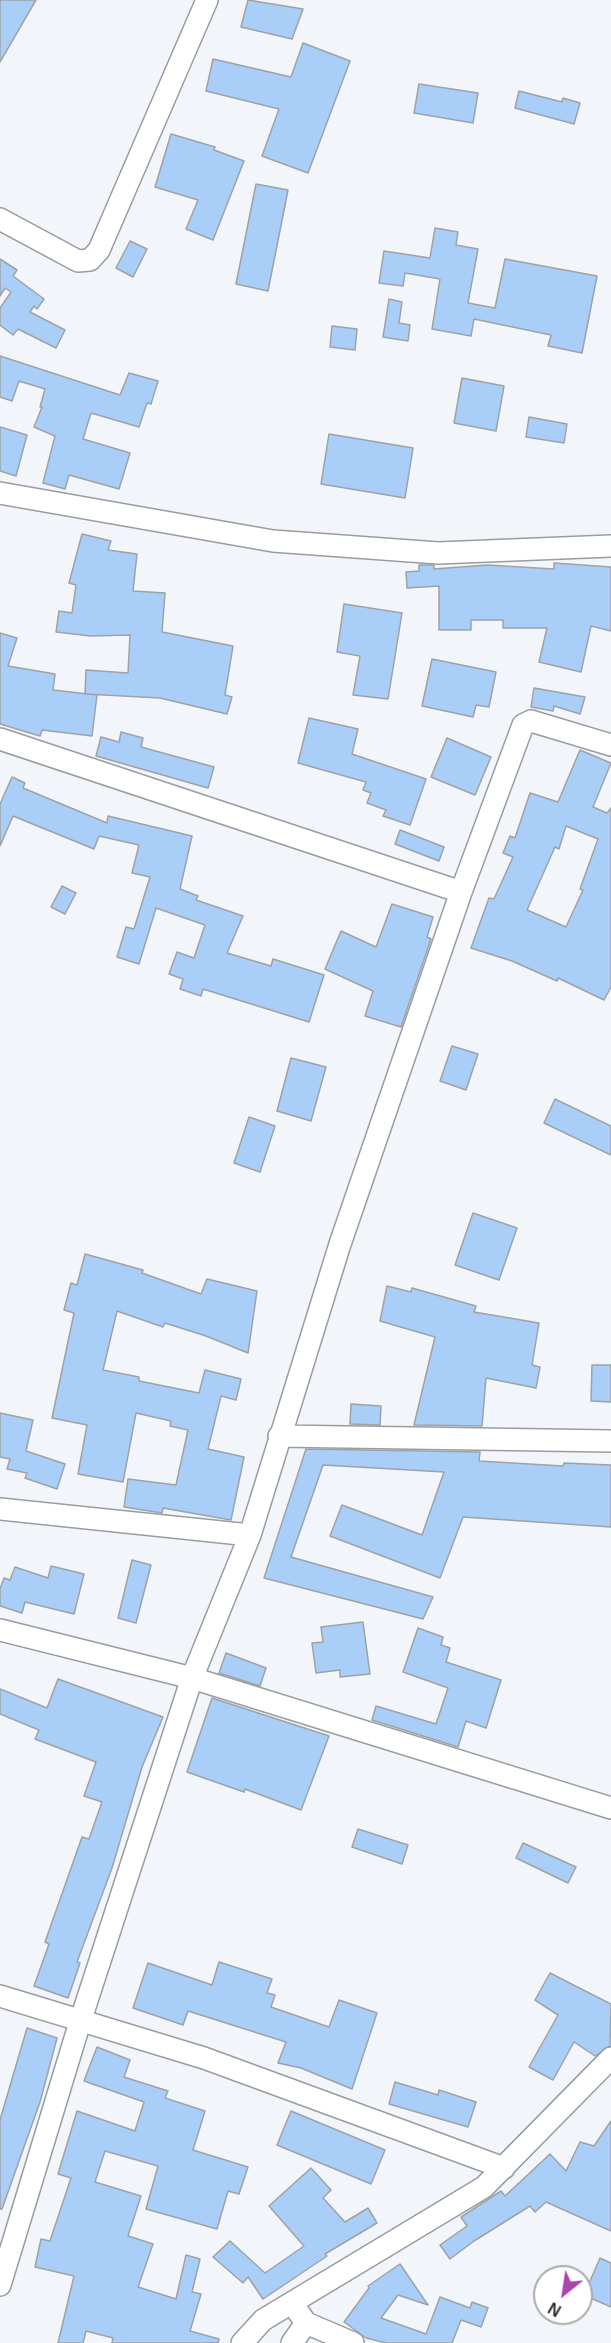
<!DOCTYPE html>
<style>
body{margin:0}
#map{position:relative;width:611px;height:2343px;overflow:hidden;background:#f2f6fa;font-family:Helvetica,sans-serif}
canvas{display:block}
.north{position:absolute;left:533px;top:2265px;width:60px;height:60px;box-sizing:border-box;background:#fff;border:2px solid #aaabab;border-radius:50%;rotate:210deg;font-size:16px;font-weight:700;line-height:24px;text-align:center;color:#2b2d2e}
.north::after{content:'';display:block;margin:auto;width:21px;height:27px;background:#ab46ab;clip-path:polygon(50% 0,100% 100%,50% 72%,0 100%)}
</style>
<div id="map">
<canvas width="611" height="2343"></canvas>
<div class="north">N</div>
</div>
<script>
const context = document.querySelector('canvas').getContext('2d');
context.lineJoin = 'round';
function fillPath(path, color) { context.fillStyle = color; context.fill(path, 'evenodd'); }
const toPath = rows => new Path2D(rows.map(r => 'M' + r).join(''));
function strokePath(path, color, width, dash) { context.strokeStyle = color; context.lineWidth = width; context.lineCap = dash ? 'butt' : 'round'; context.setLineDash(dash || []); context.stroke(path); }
const building = toPath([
 [0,0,36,0,0,62,0,0],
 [248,0,303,9,292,39,241,27,248,0],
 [303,43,350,61,308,173,262,156,279,109,206,91,213,59,291,77,303,43],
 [419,84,478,93,473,123,414,113,419,84],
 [519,91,562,102,563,98,580,103,574,124,515,108,519,91],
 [171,134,215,147,214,150,244,161,213,240,186,229,198,200,155,187,171,134],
 [256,184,288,190,268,291,236,284,256,184],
 [435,228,458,232,456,245,478,249,468,303,495,308,505,259,597,276,582,353,548,346,551,335,474,319,471,336,432,329,440,279,405,273,403,286,379,283,384,251,430,258,435,228],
 [130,241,147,249,133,277,116,268,130,241],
 [0,259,17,270,13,276,44,299,37,309,34,306,30,312,65,330,56,348,18,329,13,335,0,325,0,308,11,292,5,288,0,296,0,259],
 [389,299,402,302,399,323,410,325,408,341,383,337,389,299],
 [332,326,357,329,355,350,330,347,332,326],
 [0,356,120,395,129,373,158,381,151,404,147,403,139,427,91,413,83,439,130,453,119,489,69,475,65,489,43,483,55,436,34,427,42,407,40,407,45,389,19,381,12,401,0,397,0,356],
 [462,378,504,386,496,431,454,423,462,378],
 [529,417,567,424,564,443,526,437,529,417],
 [0,427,27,435,16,476,0,471,0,427],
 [329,434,413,448,405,498,321,484,329,434],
 [82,534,111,541,108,550,137,554,133,591,165,593,162,632,233,646,225,695,232,697,227,714,160,698,85,694,86,670,128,673,130,635,91,636,56,632,59,611,72,613,76,585,69,583,82,534],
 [554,563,611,567,611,631,591,626,581,672,539,662,547,628,503,628,503,620,471,620,471,630,439,630,439,586,407,588,406,572,419,571,419,565,434,565,434,569,487,565,554,569,554,563],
 [344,604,402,613,388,699,353,695,360,656,337,652,344,604],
 [0,633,17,638,8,666,55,674,53,690,97,695,92,736,42,730,40,736,0,724,0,633],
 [432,659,496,672,489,707,476,705,473,717,422,706,432,659],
 [534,688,585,697,580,714,554,706,553,711,531,707,534,688],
 [309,718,358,729,352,754,426,779,410,825,383,816,386,810,367,803,371,793,363,790,366,782,298,763,309,718],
 [121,732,143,738,141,747,214,767,208,788,96,756,101,737,119,742,121,732],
 [447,738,491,757,475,795,431,777,447,738],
 [580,750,611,763,593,807,607,813,611,808,611,987,604,1000,558,978,557,981,512,961,471,948,489,898,494,899,513,857,503,853,510,836,515,838,530,793,558,802,580,750],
 [566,826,598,839,580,889,583,890,566,927,527,910,555,847,559,849,566,826],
 [12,777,25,783,23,788,107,823,108,816,192,836,180,889,198,896,196,900,243,916,227,953,271,966,273,959,324,975,309,1022,203,989,201,996,180,989,183,979,169,974,177,952,194,958,205,925,156,908,139,964,117,957,126,927,134,929,150,877,132,873,139,845,99,836,94,849,13,816,0,846,0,804,12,777],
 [400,830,444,847,439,861,395,844,400,830],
 [62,886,76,893,65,914,51,907,62,886],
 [392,904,433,917,427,937,431,939,401,1027,365,1016,373,991,325,969,341,931,376,947,392,904],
 [452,1046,478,1054,466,1090,440,1081,452,1046],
 [291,1058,326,1067,311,1121,277,1111,291,1058],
 [555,1099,611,1126,611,1155,544,1123,555,1099],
 [249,1117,275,1126,260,1172,234,1163,249,1117],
 [473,1213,517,1228,499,1280,455,1265,473,1213],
 [85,1254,143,1270,142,1273,201,1294,207,1279,257,1291,248,1353,206,1336,165,1323,163,1327,117,1311,103,1370,139,1377,139,1381,199,1393,205,1370,241,1379,236,1400,221,1396,208,1449,244,1457,231,1520,163,1508,162,1513,124,1507,128,1479,176,1485,188,1430,170,1426,171,1421,136,1413,123,1482,78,1474,87,1425,52,1418,74,1313,64,1310,71,1283,77,1285,85,1254],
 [387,1286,411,1292,412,1288,476,1306,474,1312,539,1323,532,1365,540,1367,536,1388,486,1378,482,1426,414,1425,435,1337,380,1321,387,1286],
 [592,1365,611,1365,611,1402,591,1401,592,1365],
 [351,1404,381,1406,380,1425,350,1424,351,1404],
 [0,1413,33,1420,26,1451,65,1464,57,1489,25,1478,27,1473,7,1469,10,1459,0,1457,0,1413],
 [306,1449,480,1452,479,1461,563,1466,564,1463,611,1465,611,1527,463,1517,440,1578,330,1536,342,1505,422,1535,444,1472,323,1465,291,1557,433,1597,423,1619,264,1578,306,1449],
 [132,1560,151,1565,136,1623,118,1618,132,1560],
 [51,1566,84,1574,74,1614,25,1602,22,1613,0,1606,0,1589,4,1578,10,1580,15,1567,48,1578,51,1566],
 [363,1622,370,1674,340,1677,340,1670,316,1673,312,1643,323,1642,321,1627,363,1622],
 [418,1628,443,1637,441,1645,450,1648,446,1662,501,1680,486,1728,466,1721,458,1747,372,1720,376,1706,436,1724,448,1688,403,1672,418,1628],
 [226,1653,266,1668,260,1686,219,1673,226,1653],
 [58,1679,163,1717,142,1767,112,1868,77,1962,80,1963,68,1998,34,1986,49,1944,45,1942,82,1837,89,1839,102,1802,84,1796,96,1762,35,1739,39,1730,0,1714,0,1689,47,1708,58,1679],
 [212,1698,329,1736,301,1810,245,1789,244,1792,187,1772,212,1698],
 [358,1829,408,1845,402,1864,352,1847,358,1829],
 [523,1843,576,1867,568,1883,516,1858,523,1843],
 [219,1962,272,1979,267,1993,275,1995,271,2007,329,2027,339,2000,377,2013,352,2089,301,2068,278,2063,286,2042,188,2011,183,2025,133,2008,148,1963,212,1985,219,1962],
 [550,1973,611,2004,610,2046,595,2056,574,2042,553,2080,529,2067,558,2015,535,2000,550,1973],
 [27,2028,57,2038,40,2102,2,2209,0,2209,0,2120,27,2028],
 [97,2047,130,2060,124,2077,168,2091,165,2098,205,2111,193,2150,248,2167,239,2194,228,2191,217,2229,146,2209,158,2166,105,2151,95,2182,141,2196,128,2236,153,2244,138,2287,176,2299,186,2255,200,2259,192,2292,201,2294,190,2331,219,2339,218,2343,112,2343,113,2338,86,2331,83,2343,58,2343,74,2276,35,2267,41,2239,50,2241,71,2178,58,2174,77,2111,135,2131,144,2102,84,2081,97,2047],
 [395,2082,438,2095,439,2090,476,2102,468,2127,389,2104,395,2082],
 [291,2111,385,2150,371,2184,277,2145,291,2111],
 [611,2121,611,2231,546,2202,535,2212,530,2206,474,2241,450,2259,440,2245,467,2226,461,2217,501,2191,505,2196,550,2154,566,2171,580,2142,594,2146,611,2121],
 [311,2168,331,2190,323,2198,345,2222,368,2208,377,2223,325,2254,327,2256,263,2299,248,2277,243,2283,213,2257,230,2241,265,2273,304,2246,269,2206,311,2168],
 [600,2258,611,2263,611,2307,584,2295,600,2258],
 [400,2264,428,2305,398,2295,381,2318,426,2334,440,2297,470,2308,472,2302,488,2308,481,2327,461,2320,452,2343,386,2343,366,2338,344,2322,369,2288,368,2286,400,2264]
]);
fillPath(building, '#a9cff8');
strokePath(building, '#9ea2a6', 1.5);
const minor = toPath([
 [0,219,78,261,90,260,99,250,207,0],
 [0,493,273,541,438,553,611,546],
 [0,739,461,892],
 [279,1436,611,1441],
 [0,1509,250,1535],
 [0,1630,192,1678,611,1808],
 [0,1996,204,2058,504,2168],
 [0,2285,80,2022,192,1678,250,1535,340,1244,461,892,523,725,531,721,611,745],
 [292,2303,306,2323,353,2343],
 [242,2343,263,2320,484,2187,611,2058],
 [292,2343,306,2323]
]);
strokePath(minor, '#999ca0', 24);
strokePath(minor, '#fff', 21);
</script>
